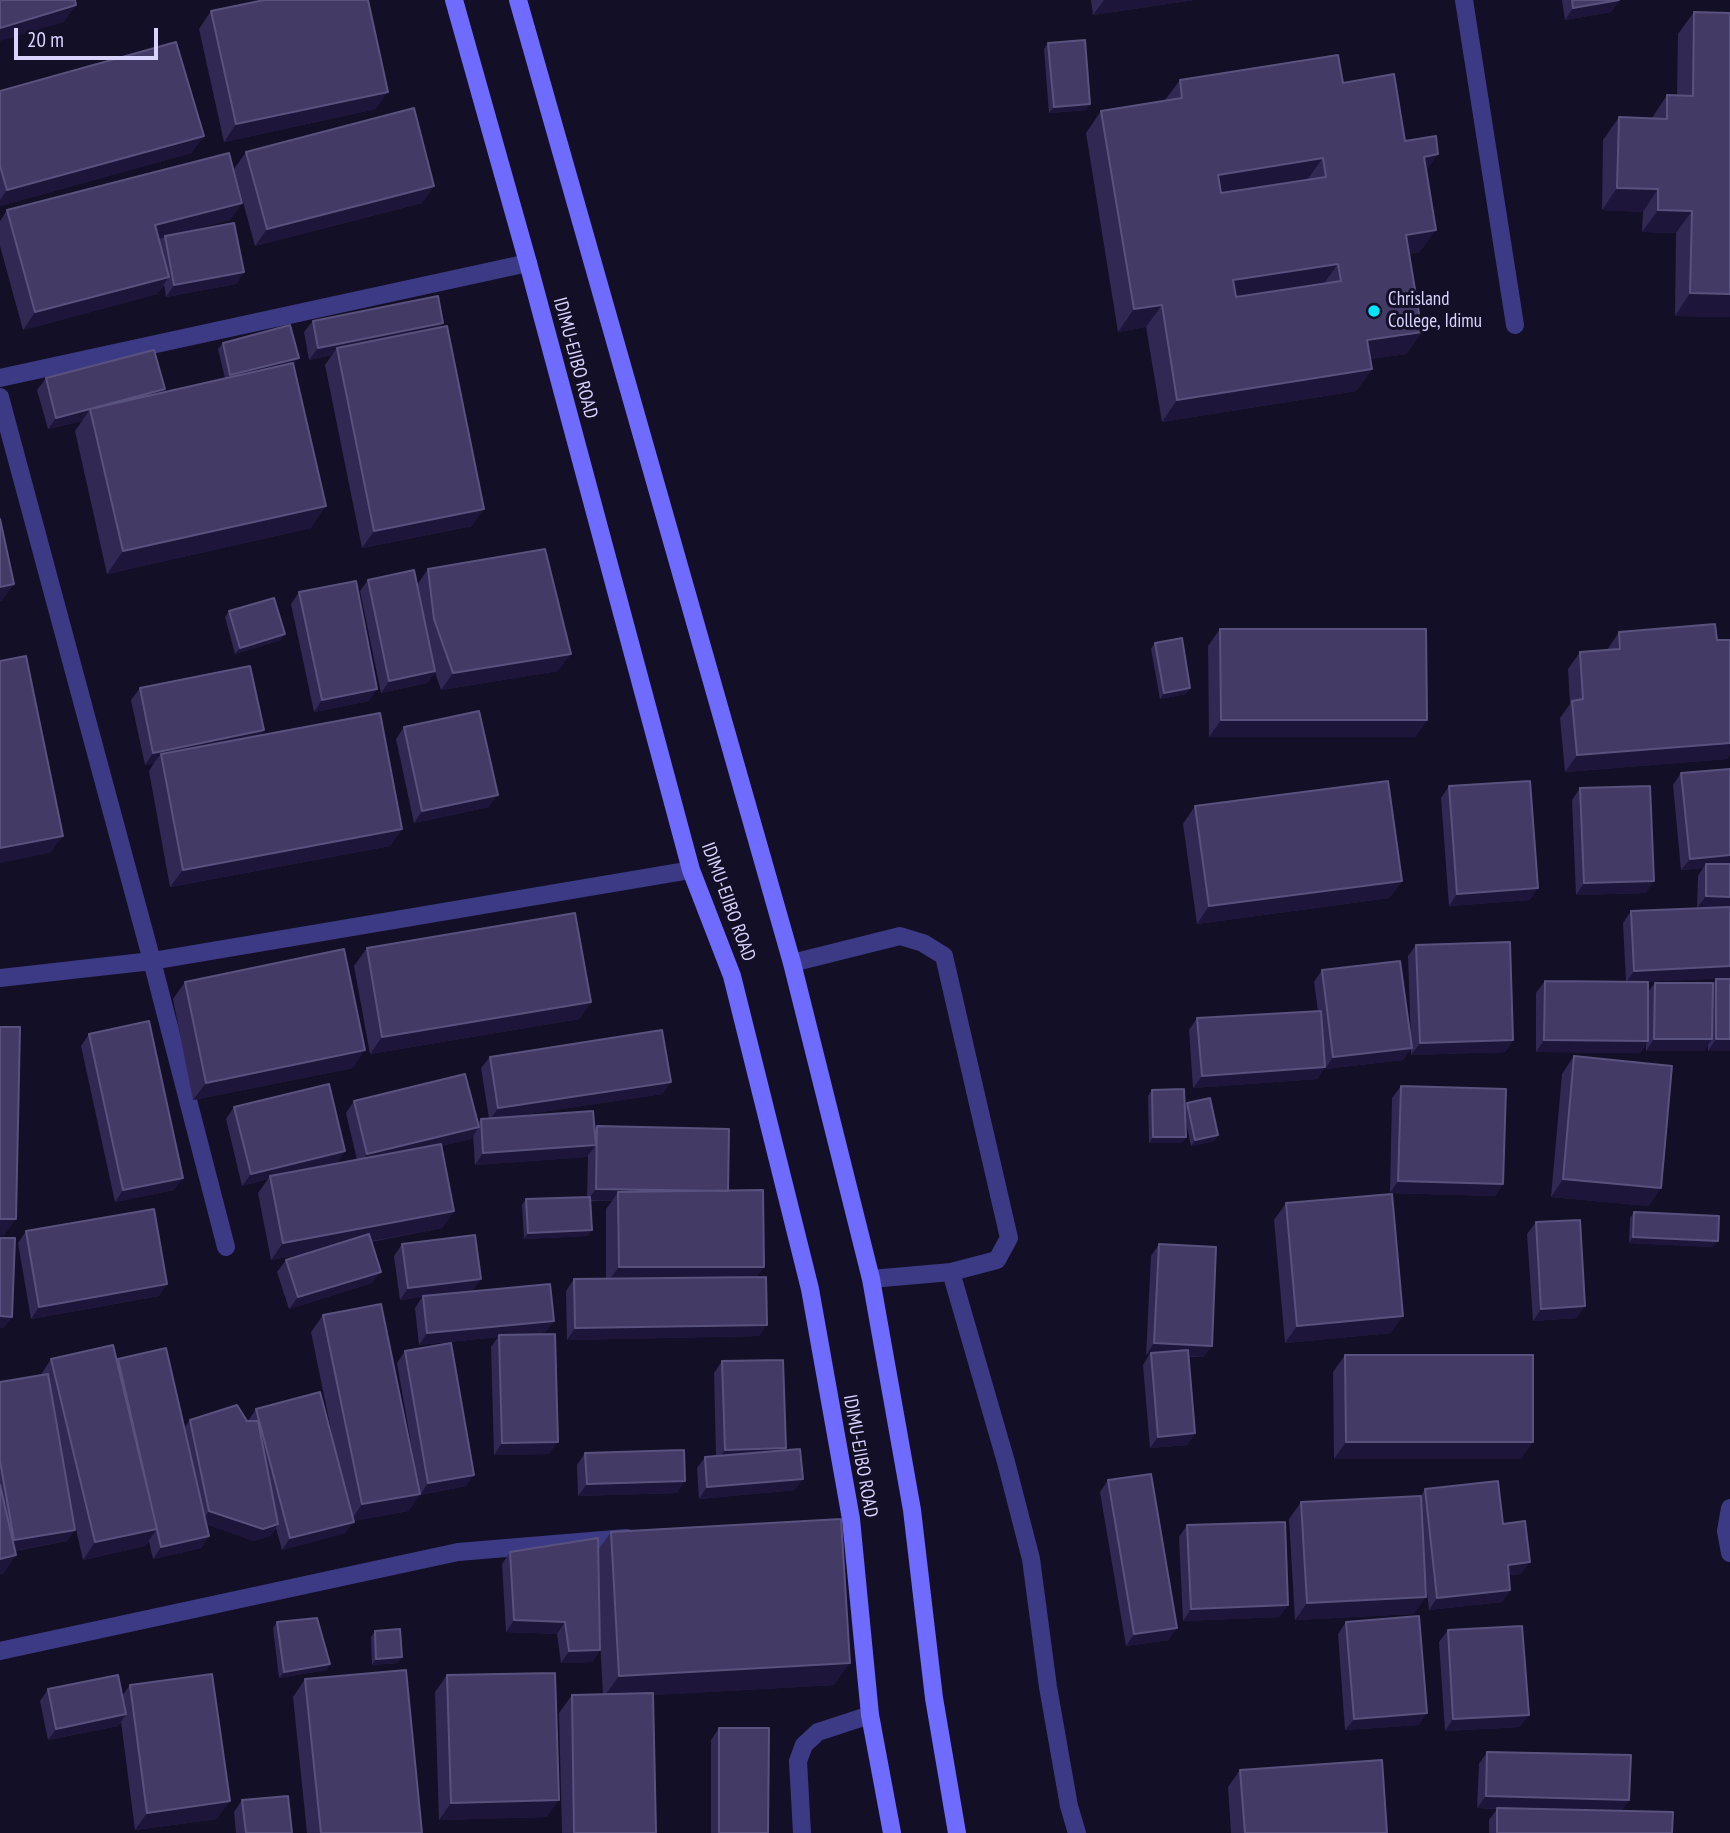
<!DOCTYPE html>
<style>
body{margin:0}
#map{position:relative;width:1730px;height:1833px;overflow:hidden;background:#130f26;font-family:"PT Sans Narrow",sans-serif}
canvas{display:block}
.scale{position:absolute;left:14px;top:28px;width:144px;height:32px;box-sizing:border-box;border:4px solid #d9d4ff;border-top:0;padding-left:9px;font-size:21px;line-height:24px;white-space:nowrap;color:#d9d4ff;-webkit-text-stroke:5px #130f26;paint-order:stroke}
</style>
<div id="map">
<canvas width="1730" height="1833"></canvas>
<div class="scale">20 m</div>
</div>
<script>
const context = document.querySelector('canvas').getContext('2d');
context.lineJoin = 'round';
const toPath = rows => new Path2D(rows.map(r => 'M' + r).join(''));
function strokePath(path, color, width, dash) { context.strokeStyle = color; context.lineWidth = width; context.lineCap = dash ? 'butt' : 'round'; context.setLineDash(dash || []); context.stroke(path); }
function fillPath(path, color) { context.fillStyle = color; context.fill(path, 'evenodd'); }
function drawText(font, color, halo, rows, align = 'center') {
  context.font = font + ' "PT Sans Narrow",sans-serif'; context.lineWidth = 6; context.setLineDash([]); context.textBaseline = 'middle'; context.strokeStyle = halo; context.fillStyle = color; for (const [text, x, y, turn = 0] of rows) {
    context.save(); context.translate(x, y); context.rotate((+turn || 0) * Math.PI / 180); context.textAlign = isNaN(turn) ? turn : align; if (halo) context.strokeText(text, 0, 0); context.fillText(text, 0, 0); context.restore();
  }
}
strokePath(toPath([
 [1464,0,1515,325],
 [792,963,900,936,923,943,944,956,1009,1238,997,1260,951,1272],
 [871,1279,951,1272,1006,1462,1031,1559,1048,1687,1069,1806,1077,1833],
 [802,1833,798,1761,804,1745,818,1732,870,1715]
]), '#3d3a85', 18);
strokePath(toPath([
 [0,378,528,263],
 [0,397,152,961,226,1247],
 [0,978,152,961,691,870],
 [1730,1508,1726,1531,1730,1553],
 [0,1651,458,1552,627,1538]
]), '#3d3a85', 18);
strokePath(toPath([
 [454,0,528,263,691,870,732,976,810,1289,851,1519,870,1715,892,1833],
 [518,0,792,963,871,1279,912,1510,934,1698,957,1833]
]), '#6f6bff', 18);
fillPath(toPath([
 [1091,0,1194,0,1093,15],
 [1562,0,1619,0,1611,12,1565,20],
 [211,11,376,109,224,142,199,29],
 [1694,12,1730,13,1730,317,1675,316,1676,233,1642,232,1643,212,1602,210,1603,140,1619,117,1652,118,1667,95,1677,95,1678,34],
 [1048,43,1090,104,1086,110,1049,113,1044,49],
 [1180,80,1343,83,1405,141,1426,171,1420,252,1409,254,1422,332,1406,354,1370,359,1372,369,1356,391,1162,422,1146,327,1118,332,1086,133,1101,111,1165,100],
 [0,91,204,136,191,153,0,206],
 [246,152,434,186,422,203,255,246,234,169],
 [242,203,230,220,180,233,244,272,236,284,166,297,164,285,157,294,23,330,0,246,0,221,7,210],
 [313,321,443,323,439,328,472,526,362,548,325,365,332,355,309,360,304,332],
 [223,343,294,364,293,364,311,528,107,574,75,431,82,421,48,429,37,390,46,378,165,389,163,392,225,378,218,349],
 [428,569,558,671,441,690,435,672,427,683,381,693,360,591,368,580,417,585],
 [299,592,369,701,314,712,291,604],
 [229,611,281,640,235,654,225,617],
 [1220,629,1427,720,1415,737,1209,737,1208,646],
 [1619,632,1717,640,1730,640,1730,754,1727,759,1565,772,1560,718,1570,704,1568,669,1580,652,1607,650],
 [1155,643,1186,694,1160,699,1151,649],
 [140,688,264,730,260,735,402,829,390,846,170,887,149,771,154,763,145,765,131,700],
 [404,727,489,807,414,823,396,739],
 [1730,769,1730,978,1641,982,1648,992,1655,983,1713,984,1716,979,1730,979,1730,1051,1708,1051,1708,1045,1704,1051,1646,1051,1646,1044,1640,1053,1536,1052,1536,993,1545,981,1626,982,1623,923,1631,911,1697,908,1698,876,1703,868,1681,870,1673,785,1681,773],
 [1449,786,1530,900,1449,906,1441,798],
 [1580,788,1646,893,1576,895,1572,800],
 [1195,806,1402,881,1389,898,1197,924,1183,824],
 [1416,945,1513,1040,1505,1052,1411,1055,1411,1049,1403,1060,1325,1069,1325,1067,1317,1079,1193,1088,1189,1030,1197,1018,1318,1011,1314,982,1322,970,1411,1042,1408,956],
 [367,948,591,1002,579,1019,370,1054,354,966],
 [185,982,353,1068,193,1100,173,999],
 [89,1034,174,1190,115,1202,81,1046],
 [1574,1056,1649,1206,1551,1197,1562,1074],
 [490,1057,671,1082,662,1094,508,1117,594,1130,597,1126,728,1191,757,1277,759,1336,567,1340,566,1291,574,1279,606,1279,606,1209,612,1201,590,1201,592,1230,587,1236,524,1239,522,1205,526,1199,587,1197,588,1156,587,1157,475,1165,473,1135,471,1139,441,1146,454,1211,442,1228,371,1242,372,1283,289,1309,277,1272,286,1260,303,1254,271,1260,258,1193,268,1179,242,1186,226,1119,234,1107,345,1151,337,1163,324,1166,357,1160,346,1113,354,1101,478,1123,481,1119,489,1118,481,1068],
 [1401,1086,1503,1184,1495,1196,1390,1193,1392,1098],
 [1152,1090,1185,1106,1187,1103,1218,1135,1214,1141,1191,1146,1186,1122,1186,1137,1182,1143,1149,1143,1148,1096],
 [1286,1203,1391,1333,1285,1343,1274,1220],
 [1634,1212,1713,1247,1629,1243,1630,1218],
 [1536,1222,1577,1318,1533,1321,1527,1234],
 [26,1231,159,1296,31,1319,18,1243],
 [402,1244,481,1279,472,1291,452,1293,546,1332,524,1335,549,1454,494,1455,491,1347,498,1337,419,1345,415,1308,422,1297,400,1300,394,1256],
 [1159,1244,1204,1357,1188,1357,1195,1433,1187,1445,1150,1448,1143,1365,1149,1355,1146,1355,1151,1256],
 [323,1315,420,1494,408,1511,353,1521,345,1533,282,1550,276,1528,270,1536,254,1541,207,1524,209,1536,201,1548,153,1559,149,1541,145,1546,83,1560,73,1516,75,1530,67,1541,15,1551,4,1573,0,1574,0,1382,40,1376,51,1359,117,1360,118,1359,184,1428,190,1420,248,1421,256,1409,337,1459,311,1332],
 [405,1351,466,1486,420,1495,397,1363],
 [1345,1355,1521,1459,1334,1459,1333,1372],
 [722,1361,784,1450,795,1490,699,1499,697,1468,705,1457,716,1456,714,1373],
 [585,1453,677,1493,578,1496,577,1465],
 [1108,1480,1169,1640,1126,1646,1100,1492],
 [1425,1489,1503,1524,1521,1574,1509,1575,1510,1590,1502,1602,1429,1610,1425,1574,1414,1614,1295,1620,1289,1519,1301,1502,1421,1496],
 [1187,1525,1288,1605,1279,1617,1183,1621,1179,1537],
 [611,1532,834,1685,653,1695,656,1833,562,1833,559,1713,572,1695,603,1695,600,1639,600,1650,592,1662,561,1663,557,1634,506,1632,502,1564,510,1552,598,1550],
 [277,1622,330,1664,326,1670,279,1678,273,1628],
 [1346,1622,1419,1725,1345,1730,1338,1634],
 [1448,1630,1520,1727,1445,1731,1439,1642],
 [375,1631,398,1663,372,1665,371,1637],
 [447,1675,547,1817,439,1820,435,1692],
 [305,1679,422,1833,307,1833,293,1697],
 [130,1685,217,1819,135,1830,121,1722,118,1726,48,1740,40,1701,48,1689,122,1696],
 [719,1728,768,1833,711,1833,711,1740],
 [1487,1752,1629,1800,1621,1811,1672,1833,1489,1833,1489,1820,1497,1809,1477,1808,1479,1764],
 [1240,1770,1387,1833,1231,1833,1228,1787],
 [242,1800,292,1833,236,1833,234,1812]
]), '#312854');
fillPath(toPath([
 [1104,0,1194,0,1093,15],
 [1619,0,1611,12,1565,20,1573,8],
 [76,5,64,22,0,41,0,28],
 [388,92,376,109,224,142,236,124],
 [1090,104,1086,110,1049,113,1054,107],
 [204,136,191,153,0,206,0,200,7,190],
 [1438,154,1423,176,1424,157],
 [1323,158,1307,180,1202,197,1218,175],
 [434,186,422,203,255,246,267,229],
 [1617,188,1658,189,1643,212,1602,210],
 [242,203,230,220,143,243,155,225],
 [1658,210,1692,211,1676,233,1642,232],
 [1436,230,1420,252,1390,257,1406,235],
 [1338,264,1322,286,1218,302,1233,280],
 [244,272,236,284,166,297,174,285],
 [169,277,157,294,23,330,35,312],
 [1690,293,1730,294,1730,317,1675,316],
 [1162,305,1146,327,1118,332,1134,309],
 [443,323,434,335,337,348,332,355,309,360,318,348],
 [1422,332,1406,354,1352,362,1367,340],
 [299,358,294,364,226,381,230,375],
 [1372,369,1356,391,1162,422,1177,400],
 [165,389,157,401,90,409],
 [90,409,82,421,48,429,56,418],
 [326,506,311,528,107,574,123,551],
 [484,509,472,526,362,548,374,531],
 [14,584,2,601,0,601,0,587],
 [285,634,281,640,235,654,240,648],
 [571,654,558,671,441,690,453,673],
 [435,671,427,683,381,693,389,681],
 [1190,688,1186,694,1160,699,1164,693],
 [377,689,369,701,314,712,322,700],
 [1221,720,1427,720,1415,737,1209,737],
 [264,730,256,742,161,754,154,763,145,765,153,753],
 [1730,743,1730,754,1727,759,1565,772,1577,755],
 [498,795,489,807,414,823,422,811],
 [402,829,390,846,170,887,183,870],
 [63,836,50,853,0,863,0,848],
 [1730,855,1730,866,1706,864,1703,868,1681,870,1690,859],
 [1402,881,1389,898,1197,924,1209,906],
 [1654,881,1646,893,1576,895,1584,883],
 [1538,888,1530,900,1449,906,1457,894],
 [1706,896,1730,897,1730,909,1697,908],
 [1730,966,1730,978,1626,983,1634,971],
 [591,1002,579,1019,370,1054,382,1037],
 [1654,1039,1712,1039,1704,1051,1646,1051],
 [1716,1039,1730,1039,1730,1051,1708,1051],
 [1513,1040,1505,1052,1411,1055,1420,1043],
 [1544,1040,1648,1041,1640,1053,1536,1052],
 [1412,1048,1403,1060,1325,1069,1333,1057],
 [365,1050,353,1068,193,1100,206,1083],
 [1325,1067,1317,1079,1193,1088,1202,1076],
 [671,1082,662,1094,490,1120,498,1108],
 [479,1127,471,1139,359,1166,367,1154],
 [1218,1135,1214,1141,1191,1146,1195,1140],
 [1153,1137,1186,1137,1182,1143,1149,1143],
 [596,1145,587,1157,475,1165,483,1153],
 [345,1151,337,1163,271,1179,270,1176,268,1179,242,1186,251,1174],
 [183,1178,174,1190,115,1202,123,1190],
 [1563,1179,1661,1188,1649,1206,1551,1197],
 [1398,1181,1503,1184,1495,1196,1390,1193],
 [596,1189,728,1191,618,1192,612,1201,587,1200],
 [454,1211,442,1228,271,1260,283,1243],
 [0,1219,16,1219,4,1236,0,1236],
 [592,1230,587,1236,524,1239,528,1233],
 [1633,1237,1718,1241,1713,1247,1629,1243],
 [619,1267,764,1267,752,1284,606,1284],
 [381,1272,372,1283,289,1309,298,1297],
 [481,1279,472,1291,400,1300,408,1288],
 [167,1284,159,1296,31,1319,39,1307],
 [1585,1306,1577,1318,1533,1321,1541,1309],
 [0,1316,12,1317,4,1328,0,1328],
 [1403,1316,1391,1333,1285,1343,1297,1326],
 [554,1321,546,1332,499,1337,499,1335,498,1337,419,1345,427,1333],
 [767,1325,759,1336,567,1340,575,1328],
 [1154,1343,1212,1346,1204,1357,1151,1355,1151,1353,1149,1355,1146,1355],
 [1195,1433,1187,1445,1150,1448,1158,1437],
 [558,1442,549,1454,494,1455,502,1443],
 [1346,1442,1533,1442,1521,1459,1334,1459],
 [786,1448,778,1460,717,1461,725,1450],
 [474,1475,466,1486,420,1495,428,1483],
 [803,1479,795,1490,699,1499,707,1487],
 [685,1481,677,1493,578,1496,587,1484],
 [420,1494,408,1511,350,1522,362,1504],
 [209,1511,278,1524,270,1536,254,1541,201,1523],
 [354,1522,345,1533,282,1550,290,1538],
 [157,1529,145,1546,83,1560,95,1542],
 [75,1530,67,1541,6,1552,14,1540],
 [209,1536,201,1548,153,1559,161,1547],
 [16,1555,4,1573,0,1574,0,1559],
 [1530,1562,1521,1574,1499,1576,1508,1565],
 [1510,1590,1502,1602,1429,1610,1437,1598],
 [1426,1597,1414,1614,1295,1620,1307,1603],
 [1288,1605,1279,1617,1183,1621,1191,1609],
 [514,1620,565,1622,557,1634,506,1632],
 [1177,1628,1169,1640,1126,1646,1134,1634],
 [600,1650,592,1662,561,1663,569,1651],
 [402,1657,398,1663,372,1665,376,1659],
 [850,1663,834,1685,603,1698,619,1676],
 [330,1664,326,1670,279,1678,284,1672],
 [1427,1713,1419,1725,1345,1730,1354,1719],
 [126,1714,118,1726,48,1740,56,1729],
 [1529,1715,1520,1727,1445,1731,1453,1719],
 [1486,1796,1629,1800,1621,1812,1477,1808],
 [559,1800,547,1817,439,1820,451,1803],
 [230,1801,217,1819,135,1830,147,1813]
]), '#1d163a');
const building = toPath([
 [0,0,75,0,76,5,0,28,0,0],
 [264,0,368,0,388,92,236,124,211,11,264,0],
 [1572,0,1619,0,1573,8,1572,0],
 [1694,12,1730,13,1730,294,1690,293,1692,211,1658,210,1658,189,1617,188,1619,117,1667,119,1667,95,1693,96,1694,12],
 [1085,40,1090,104,1054,107,1048,43,1085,40],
 [176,42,204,136,7,190,0,166,0,91,176,42],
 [1338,55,1343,83,1394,74,1405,141,1436,136,1438,154,1424,157,1436,230,1406,235,1422,332,1367,340,1372,369,1177,400,1162,305,1134,309,1101,111,1182,98,1180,80,1338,55],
 [1323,158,1326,177,1221,193,1218,175,1323,158],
 [1338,264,1341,281,1236,297,1233,280,1338,264],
 [414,108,434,186,267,229,246,152,414,108],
 [229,153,242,203,155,225,169,277,35,312,7,210,229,153],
 [234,223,244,272,174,285,165,236,234,223],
 [438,296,443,323,318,348,313,321,438,296],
 [290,325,299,358,230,375,223,343,290,325],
 [447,326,484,509,374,531,337,348,447,326],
 [154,350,165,389,56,418,46,378,154,350],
 [293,363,326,506,123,551,90,409,293,363],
 [0,519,14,584,0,587,0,519],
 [545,549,571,654,453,673,434,619,428,569,545,549],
 [414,570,435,671,389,681,368,580,414,570],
 [356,581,377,689,322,700,299,592,356,581],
 [274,598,285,634,240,648,229,611,274,598],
 [1715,624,1717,640,1730,640,1730,743,1577,755,1572,701,1583,699,1580,652,1620,649,1619,632,1715,624],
 [1220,629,1426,629,1427,720,1221,720,1220,629],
 [1182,638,1190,688,1164,693,1155,643,1182,638],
 [26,656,63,836,0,848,0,661,26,656],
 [250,666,264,730,153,753,140,688,250,666],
 [479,711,498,795,422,811,404,727,479,711],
 [380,713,402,829,183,870,161,754,380,713],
 [1730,769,1730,855,1690,859,1681,773,1730,769],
 [1388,781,1402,881,1209,906,1195,806,1388,781],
 [1530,781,1538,888,1457,894,1449,786,1530,781],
 [1650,786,1654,881,1584,883,1580,788,1650,786],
 [1706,864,1730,864,1730,897,1706,896,1706,864],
 [1730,907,1730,966,1634,971,1631,911,1730,907],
 [575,913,591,1002,382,1037,367,948,575,913],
 [1510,942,1513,1040,1420,1043,1416,945,1510,942],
 [344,949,365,1050,206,1083,185,982,344,949],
 [1400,961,1412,1048,1333,1057,1322,970,1400,961],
 [1716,979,1730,979,1730,1039,1716,1039,1716,979],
 [1545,981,1648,982,1648,1041,1544,1040,1545,981],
 [1655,983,1713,983,1712,1039,1654,1039,1655,983],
 [1321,1011,1325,1067,1202,1076,1197,1018,1321,1011],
 [149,1021,183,1178,123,1190,89,1034,149,1021],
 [0,1027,20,1027,16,1219,0,1219,0,1027],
 [662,1030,671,1082,498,1108,490,1057,662,1030],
 [1574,1056,1672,1066,1661,1188,1563,1179,1574,1056],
 [465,1074,479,1127,367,1154,354,1101,465,1074],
 [329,1084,345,1151,251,1174,234,1107,329,1084],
 [1401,1086,1506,1089,1503,1184,1398,1181,1401,1086],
 [1184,1089,1186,1137,1153,1137,1152,1090,1184,1089],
 [1210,1098,1218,1135,1195,1140,1187,1103,1210,1098],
 [593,1111,596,1145,483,1153,481,1119,593,1111],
 [597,1126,729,1129,728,1191,596,1189,597,1126],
 [441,1144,454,1211,283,1243,270,1176,441,1144],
 [763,1190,764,1267,619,1267,618,1192,763,1190],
 [1392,1194,1403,1316,1297,1326,1286,1203,1392,1194],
 [590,1197,592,1230,528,1233,526,1199,590,1197],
 [154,1209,167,1284,39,1307,26,1231,154,1209],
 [1634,1212,1719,1216,1718,1241,1633,1237,1634,1212],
 [1580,1220,1585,1306,1541,1309,1536,1222,1580,1220],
 [369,1234,381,1272,298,1297,286,1260,369,1234],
 [475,1235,481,1279,408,1288,402,1244,475,1235],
 [0,1238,15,1238,12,1317,0,1316,0,1238],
 [1159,1244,1216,1247,1212,1346,1154,1343,1159,1244],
 [766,1277,767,1325,575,1328,574,1279,766,1277],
 [550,1284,554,1321,427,1333,423,1296,550,1284],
 [381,1304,420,1494,362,1504,323,1315,381,1304],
 [555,1334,558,1442,502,1443,499,1335,555,1334],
 [451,1343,474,1475,428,1483,405,1351,451,1343],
 [113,1345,157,1529,95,1542,51,1359,113,1345],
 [166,1348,209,1536,161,1547,118,1359,166,1348],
 [1188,1350,1195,1433,1158,1437,1151,1353,1188,1350],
 [1345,1355,1533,1355,1533,1442,1346,1442,1345,1355],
 [783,1360,786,1448,725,1450,722,1361,783,1360],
 [48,1374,75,1530,14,1540,0,1461,0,1382,48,1374],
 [320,1392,354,1522,290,1538,256,1409,320,1392],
 [237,1405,247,1421,258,1421,278,1524,263,1529,209,1511,190,1420,237,1405],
 [800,1449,803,1479,707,1487,705,1457,800,1449],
 [684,1450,685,1481,587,1484,585,1453,684,1450],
 [1151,1474,1177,1628,1134,1634,1108,1480,1151,1474],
 [1498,1481,1503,1524,1525,1521,1530,1562,1508,1565,1510,1590,1437,1598,1425,1489,1498,1481],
 [0,1485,16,1555,0,1559,0,1485],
 [1421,1496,1426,1597,1307,1603,1301,1502,1421,1496],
 [841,1519,850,1663,619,1676,611,1532,841,1519],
 [1285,1522,1288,1605,1191,1609,1187,1525,1285,1522],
 [598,1538,600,1650,569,1651,565,1622,514,1620,510,1552,598,1538],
 [1419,1616,1427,1713,1354,1719,1346,1622,1419,1616],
 [317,1618,330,1664,284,1672,277,1622,317,1618],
 [1522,1626,1529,1715,1453,1719,1448,1630,1522,1626],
 [400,1629,402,1657,376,1659,375,1631,400,1629],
 [406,1670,422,1833,321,1833,305,1679,406,1670],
 [555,1673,559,1800,451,1803,447,1675,555,1673],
 [212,1674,230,1801,147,1813,130,1685,212,1674],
 [118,1675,126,1714,56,1729,48,1689,118,1675],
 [653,1693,656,1833,574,1833,572,1695,653,1693],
 [719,1728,769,1728,768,1833,719,1833,719,1728],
 [1487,1752,1631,1755,1629,1800,1486,1796,1487,1752],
 [1382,1760,1387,1833,1245,1833,1240,1770,1382,1760],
 [288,1796,292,1833,246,1833,242,1800,288,1796],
 [1497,1808,1673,1812,1672,1833,1497,1833,1497,1808]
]);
fillPath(building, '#433a66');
strokePath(building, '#5a527e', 2);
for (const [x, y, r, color] of [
 [1374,311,7,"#00e5ff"]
]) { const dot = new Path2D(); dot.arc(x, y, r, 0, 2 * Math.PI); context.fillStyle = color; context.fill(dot); strokePath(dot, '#130f26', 2.5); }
drawText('19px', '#d9d4ff', '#130f26', [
 ["Chrisland",1388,300],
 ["College, Idimu",1388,322]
], 'left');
drawText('19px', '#d9d4ff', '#130f26', [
 ["IDIMU-EJIBO ROAD",575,358,75],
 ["IDIMU-EJIBO ROAD",728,902,70],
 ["IDIMU-EJIBO ROAD",860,1456,80]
]);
</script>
